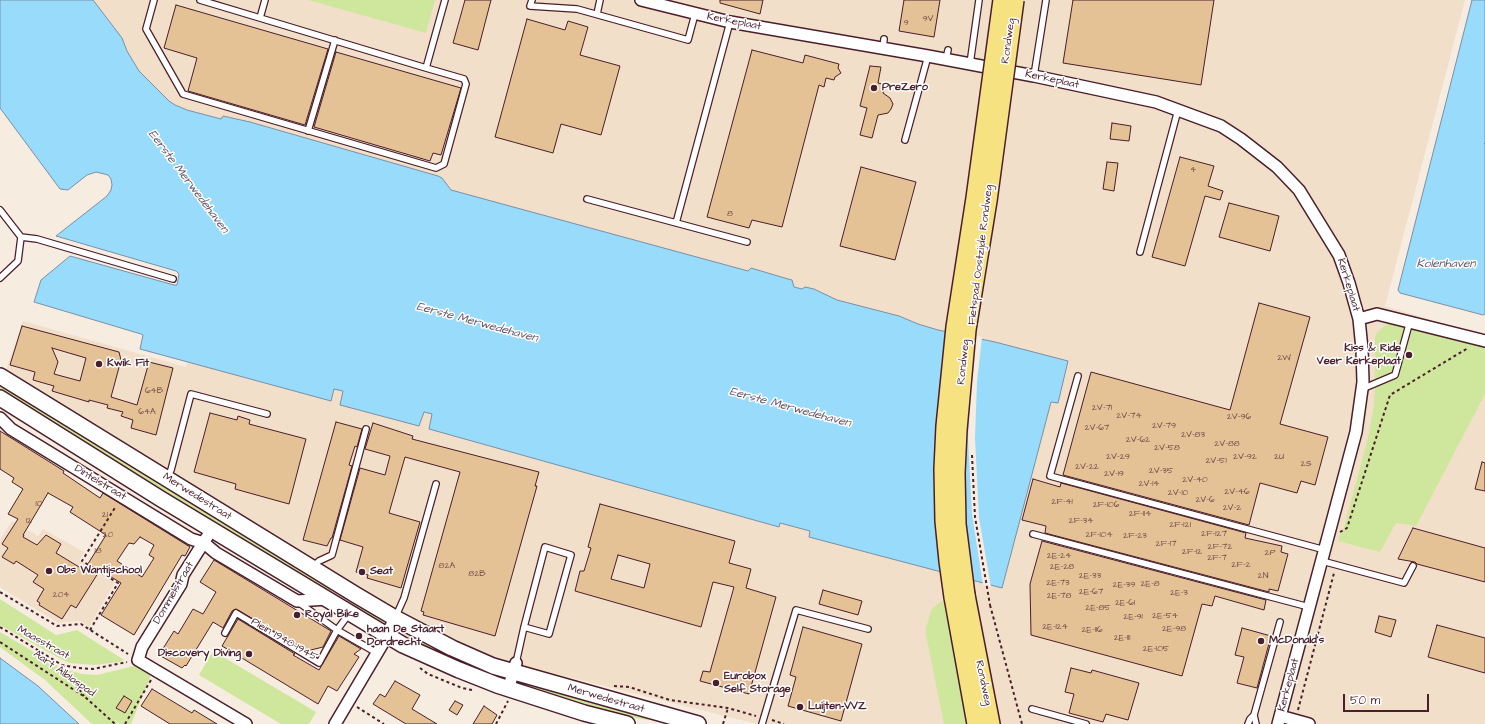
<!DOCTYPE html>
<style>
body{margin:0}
#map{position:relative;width:1485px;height:724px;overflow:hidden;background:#f7ece0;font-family:"Architects Daughter",sans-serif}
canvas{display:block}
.scale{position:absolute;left:1343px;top:694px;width:86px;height:18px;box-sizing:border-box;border:2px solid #4a1f2b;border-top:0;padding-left:5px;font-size:12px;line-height:14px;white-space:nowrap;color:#4a1f2b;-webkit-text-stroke:3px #fff;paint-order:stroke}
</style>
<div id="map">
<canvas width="1485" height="724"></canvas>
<div class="scale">50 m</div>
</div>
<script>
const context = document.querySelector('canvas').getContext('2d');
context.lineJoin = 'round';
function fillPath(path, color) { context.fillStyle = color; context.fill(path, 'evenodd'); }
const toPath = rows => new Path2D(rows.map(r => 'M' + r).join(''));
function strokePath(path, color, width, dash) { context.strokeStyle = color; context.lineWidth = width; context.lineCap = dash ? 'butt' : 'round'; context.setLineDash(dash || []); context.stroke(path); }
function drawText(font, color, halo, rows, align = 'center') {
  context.font = font + ' "Architects Daughter",sans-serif'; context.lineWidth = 3; context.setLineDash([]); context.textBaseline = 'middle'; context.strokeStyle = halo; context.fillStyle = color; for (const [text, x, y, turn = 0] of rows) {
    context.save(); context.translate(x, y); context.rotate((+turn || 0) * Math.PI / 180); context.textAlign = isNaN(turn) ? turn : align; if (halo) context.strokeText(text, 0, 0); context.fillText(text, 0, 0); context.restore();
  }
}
fillPath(toPath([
 [76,0,1465,0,1385,306,1485,336,1485,724,757,724,400,635,2,382,23,321,186,367,208,271,172,123],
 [12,521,38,536,43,529,84,552,80,560,115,582,89,627,80,621,58,623,0,587,0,540]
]), '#f2dfca');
fillPath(toPath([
 [308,0,435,0,426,33],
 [1390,323,1471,342,1472,344,1485,347,1485,394,1416,526,1396,523,1380,552,1338,541,1340,533,1343,531,1368,438,1374,405,1375,375,1375,337,1377,333,1384,326],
 [0,382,334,587,330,593,0,391],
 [0,599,56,635,77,630,124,660,119,662,95,665,69,663,57,657,0,625],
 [947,599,962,692,967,724,944,724,926,635,926,628,931,610,939,603],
 [356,600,384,619,383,622,379,623,352,606],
 [0,632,61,668,82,674,97,675,138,665,151,675,131,724,120,724,114,719,118,724,92,724,45,680,0,647],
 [412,634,503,676,501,680,408,640],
 [213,651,316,712,309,724,281,724,199,675],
 [525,682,648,716,648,720,615,715,523,687]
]), '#cfe79c');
const water = toPath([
 [0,0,93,0,122,38,127,51,139,71,169,101,175,105,187,110,221,119,223,116,250,122,438,176,442,178,451,190,748,271,751,268,788,279,792,280,794,287,802,289,805,287,814,289,837,300,899,316,918,324,938,330,995,342,1068,361,1058,403,1051,402,1002,588,809,537,810,531,780,523,779,527,429,429,432,414,424,412,419,426,340,405,343,391,334,389,331,401,140,349,143,335,141,334,34,302,41,280,70,256,174,285,177,285,179,274,176,271,56,236,107,196,111,190,112,185,111,179,108,175,96,172,87,175,68,190,60,189,0,108,0,0],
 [1472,0,1485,0,1485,314,1483,315,1400,293,1398,290,1472,0],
 [0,658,38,686,79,724,0,724,0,658]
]);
fillPath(water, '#99dbfb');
strokePath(water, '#7990a8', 1);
fillPath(toPath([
 [946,329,982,337,977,382,975,438,979,518,991,587,983,585,972,514,968,439,971,375,965,428,964,505,971,582,940,574,934,497,934,464,937,418]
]), '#f7ece0');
strokePath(toPath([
 [1485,143,1485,144]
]), '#625769', 1, [5, 4]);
const building = toPath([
 [465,0,491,0,478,50,453,43,465,0],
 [720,0,763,0,760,14,720,3,720,0],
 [904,0,940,0,934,37,899,31,904,0],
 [1073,0,1214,0,1201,85,1063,63,1073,0],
 [176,5,328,49,305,125,188,91,197,58,164,48,176,5],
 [527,19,565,30,568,21,588,27,580,55,620,66,601,135,561,124,553,153,495,137,527,19],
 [752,50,803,63,805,55,839,64,838,68,841,73,835,77,834,80,826,78,824,87,819,85,782,227,752,220,749,228,707,217,752,50],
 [336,52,461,88,441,155,433,153,430,161,314,127,336,52],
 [870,66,881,67,878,83,886,85,883,93,890,98,893,104,891,109,888,113,878,115,872,138,860,135,867,108,860,106,870,66],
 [1112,123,1131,126,1129,141,1110,139,1112,123],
 [1180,157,1214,166,1208,186,1223,191,1220,200,1205,196,1185,266,1152,257,1180,157],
 [1107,162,1118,163,1114,191,1103,189,1107,162],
 [861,167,916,182,895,260,840,246,861,167],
 [1229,203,1279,216,1270,251,1219,237,1229,203],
 [1259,303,1310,317,1280,424,1328,437,1315,485,1301,481,1297,493,1260,483,1249,525,1063,475,1091,372,1230,410,1259,303],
 [22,326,119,352,121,360,111,397,137,405,149,362,173,368,156,435,131,428,133,420,121,416,123,412,107,408,108,405,89,400,89,402,52,391,54,386,33,380,35,372,10,365,22,326],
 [52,348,86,358,80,381,54,374,58,362,52,348],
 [210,413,237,420,238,416,250,420,249,424,306,439,289,504,235,489,236,484,194,472,210,413],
 [336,422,362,429,357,447,355,446,349,465,352,466,332,538,331,538,327,546,303,540,336,422],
 [373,423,413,436,412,439,539,472,535,486,537,486,495,636,423,615,424,612,421,611,460,472,405,457,389,513,420,522,401,588,367,578,368,575,356,572,363,547,340,540,360,468,385,475,390,456,365,449,373,423],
 [0,431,64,471,63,473,100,498,103,493,190,547,185,556,182,555,134,635,101,615,121,583,100,570,76,608,71,605,62,619,39,605,40,603,37,601,44,589,33,582,38,575,16,561,14,564,2,557,8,548,2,544,18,519,8,514,23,489,12,482,14,478,0,469,0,431],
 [48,493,73,507,70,512,106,535,86,567,85,567,84,570,56,553,61,544,46,535,37,545,23,537,24,535,23,535,48,493],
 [140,537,154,545,149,555,154,558,142,577,117,561,129,543,134,544,140,537],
 [1482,462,1485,463,1485,491,1475,489,1482,462],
 [1033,479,1060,487,1061,483,1246,533,1245,538,1282,546,1281,552,1288,554,1278,591,1269,589,1269,592,1045,533,1046,526,1022,520,1033,479],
 [600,504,735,541,729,563,751,569,746,588,776,597,749,694,700,681,703,671,710,672,734,587,713,582,701,627,575,591,580,571,584,571,591,548,588,547,600,504],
 [618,555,650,564,644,588,611,579,618,555],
 [1413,528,1485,548,1485,582,1417,564,1415,562,1398,559,1413,528],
 [1042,541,1266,600,1264,610,1215,596,1212,606,1202,604,1182,676,1031,635,1030,584,1042,541],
 [214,560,331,631,323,647,307,651,236,609,232,611,223,628,213,622,186,666,185,665,182,668,159,655,174,631,178,634,193,609,203,614,216,592,200,582,214,560],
 [823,590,862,601,858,615,819,604,823,590],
 [1379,616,1396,620,1391,637,1375,632,1379,616],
 [238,619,295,654,293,655,319,670,339,636,361,649,354,654,359,657,337,691,328,686,318,704,222,646,238,619],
 [1437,625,1485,638,1485,673,1428,657,1437,625],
 [803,627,862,644,841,721,788,706,796,677,790,675,803,627],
 [1242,628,1271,636,1257,688,1237,683,1244,657,1235,655,1242,628],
 [1071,668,1091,673,1092,670,1139,683,1128,720,1106,714,1103,722,1069,713,1074,694,1065,692,1071,668],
 [395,681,420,695,412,709,437,724,406,724,373,704,380,694,385,697,395,681],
 [152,689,192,713,194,710,217,724,170,724,141,706,152,689],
 [124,696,132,701,125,713,116,708,124,696],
 [455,701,463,705,457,715,449,710,455,701],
 [484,706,497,715,492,724,473,724,484,706]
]);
fillPath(building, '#e5c196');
strokePath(building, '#4a1f2b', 1);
const service = toPath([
 [154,0,146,29,183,94,436,168,444,164,466,84,464,79,426,68],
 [200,0,260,18,265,0],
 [532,0,530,6,577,9,688,40,695,14],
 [597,14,600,0],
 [260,18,426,68,445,0],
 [883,48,884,39],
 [946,59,948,50],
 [970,64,979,0],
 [1034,76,1046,0],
 [308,131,335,40],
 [905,140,928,56],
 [587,199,747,242],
 [0,210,21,237,18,261,0,278],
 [676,223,730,22],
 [21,237,37,239,173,279],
 [1140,252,1178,110],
 [1078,376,1050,476,1325,550],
 [1362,389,1395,375,1410,321],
 [167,478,171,470,191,394,267,414],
 [1033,534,1309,607],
 [1322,561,1404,583,1413,566],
 [312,567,319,561,332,555,366,429],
 [298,602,337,630,377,653],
 [396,616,404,598,436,484],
 [225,633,236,613,319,663,337,630,349,614],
 [516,663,524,627,545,547,571,555,549,634,524,627],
 [1032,709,1086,724],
 [762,724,796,610,868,629],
 [1248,724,1250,719,1254,715],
 [1256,724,1254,715,1280,622]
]);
const minor = toPath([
 [641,0,730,22,928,56,1034,76,1156,102,1221,126,1241,139,1277,167,1299,190,1339,255,1349,283,1359,319,1362,349,1363,382,1356,432,1278,724],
 [1359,319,1377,314,1485,341],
 [0,418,11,429,191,539,204,543,216,553,297,601,327,599],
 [207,537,183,575,181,584,142,647,138,660,246,724],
 [508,690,516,663],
 [1280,716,1309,724],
 [335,724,383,643,395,618]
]);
const secondary = toPath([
 [0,376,356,595,395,618,452,648,493,666,514,672,698,724],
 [0,398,161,499,403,645,459,670,497,685,584,713,627,724]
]);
const primary = toPath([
 [966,595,991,724],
 [953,597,976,724]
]);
strokePath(service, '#4a1f2b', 8);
strokePath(minor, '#4a1f2b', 14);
strokePath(secondary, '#4a1f2b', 18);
strokePath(primary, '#4a1f2b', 20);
strokePath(toPath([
 [1340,532,1347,528,1390,395,1468,348],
 [0,592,57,626,81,624,128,654],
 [990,605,1022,724],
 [0,627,62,665,79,668,93,669,127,662],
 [90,630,118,583,82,561,116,506],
 [0,642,85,697,115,724],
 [62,665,84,696],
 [420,668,428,674,462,688,472,690],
 [614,686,629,687,670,700,728,708,756,716],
 [357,707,384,724],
 [1298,710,1334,573],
 [772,720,784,724],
 [125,724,151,680],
 [496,724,508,701],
 [723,724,728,708]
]), '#4a1f2b', 2, [3, 3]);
strokePath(service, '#fff', 5.5);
strokePath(minor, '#fff', 11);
strokePath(secondary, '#fff', 15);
strokePath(primary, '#f7e281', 17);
const primaryBridge = toPath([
 [966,595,957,524,956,473,958,430,967,330,988,201,1015,0],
 [953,597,948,561,944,521,943,469,945,426,955,327,975,198,1002,0]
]);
strokePath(primaryBridge, '#4a1f2b', 20, []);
strokePath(toPath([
 [972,455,975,517,990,605]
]), '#4a1f2b', 2, [3, 3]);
strokePath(primaryBridge, '#f7e281', 17);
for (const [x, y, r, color] of [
 [874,88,4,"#4a1f2b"],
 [1409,355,4,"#4a1f2b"],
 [99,364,4,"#4a1f2b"],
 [49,571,4,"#4a1f2b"],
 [362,572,4,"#4a1f2b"],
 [297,615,4,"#4a1f2b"],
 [359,636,4,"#4a1f2b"],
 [1261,641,4,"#4a1f2b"],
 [249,654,4,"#4a1f2b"],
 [716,683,4,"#4a1f2b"],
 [800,707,4,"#4a1f2b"]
]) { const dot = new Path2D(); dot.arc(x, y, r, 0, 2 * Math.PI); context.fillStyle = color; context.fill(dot); strokePath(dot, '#fff', 1.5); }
drawText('9px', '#714846', null, [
 ["9V",928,19],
 ["9",906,23],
 ["4",1193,170],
 ["8",730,214],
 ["2W",1284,358],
 ["64B",154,391],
 ["2V-71",1102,408],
 ["64A",147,412],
 ["2V-74",1129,416],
 ["2V-96",1239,417],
 ["2V-79",1164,426],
 ["2V-67",1097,428],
 ["2V-83",1193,435],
 ["2V-62",1138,440],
 ["2V-88",1227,444],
 ["2V-58",1167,448],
 ["2V-29",1118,457],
 ["2V-92",1245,457],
 ["2U",1279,457],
 ["2V-51",1216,461],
 ["2S",1306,464],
 ["2V-22",1087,467],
 ["2V-35",1161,471],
 ["2V-19",1114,474],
 ["2V-40",1195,480],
 ["2V-14",1149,484],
 ["2V-46",1237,492],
 ["2V-10",1178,493],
 ["2V-6",1205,500],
 ["2F-41",1062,502],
 ["10",39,504],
 ["2F-106",1106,505],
 ["2V-2",1232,508],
 ["2F-114",1140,514],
 ["21",105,515],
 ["12",29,521],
 ["2F-34",1081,521],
 ["2F-121",1180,525],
 ["2F-127",1214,534],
 ["20",108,535],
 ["2F-104",1099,535],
 ["2F-23",1135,536],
 ["2F-17",1166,544],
 ["2F-72",1220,547],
 ["18",98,551],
 ["2F-12",1192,552],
 ["2P",1270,553],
 ["2E-24",1059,556],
 ["2F-7",1217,558],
 ["2F-2",1241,565],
 ["82A",447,566],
 ["2E-28",1062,567],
 ["82B",477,574],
 ["2E-33",1090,576],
 ["2N",1263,576],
 ["2E-73",1058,583],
 ["2E-8",1150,584],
 ["2E-39",1124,585],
 ["2E-67",1091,592],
 ["2E-3",1179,593],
 ["204",61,595],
 ["2E-78",1059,596],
 ["2E-61",1125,603],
 ["2E-85",1098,608],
 ["2E-54",1165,616],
 ["2E-91",1133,617],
 ["2E-124",1055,627],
 ["2E-98",1174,629],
 ["2E-116",1092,630],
 ["2E-111",1122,638],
 ["2E-105",1156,649]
]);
drawText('11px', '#4a1f2b', '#fff', [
 ["Kerkeplaat",734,22,11],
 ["Rondweg",1009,41,-82],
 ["Kerkeplaat",1052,80,12],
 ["Fietspad Oostzijde Rondweg",981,255,-83],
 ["Kerkeplaat",1348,285,73],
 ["Rondweg",964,362,-84],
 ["Dintelstraat",100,483,31],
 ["Merwedestraat",197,497,32],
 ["Dommelstraat",174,593,-60],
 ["Plein 1940-1945",284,640,30],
 ["Maasstraat",43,643,29],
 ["Aart Alblaspad",64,674,35],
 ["Rondweg",983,683,78],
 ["Kerkeplaat",1289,685,-75],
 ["Merwedestraat",606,699,16]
]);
drawText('bold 11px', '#4a1f2b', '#fff', [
 ["PreZero",882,88],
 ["Kiss & Ride",1401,349,"right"],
 ["Veer Kerkeplaat",1401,362,"right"],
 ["Kwik Fit",107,364],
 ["Obs Wantijschool",57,571],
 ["Seat",370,572],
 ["Royal Bike",305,615],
 ["haan De Staart",367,630],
 ["Dordrecht",367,643],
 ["McDonald's",1269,641],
 ["Discovery Diving",241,654,"right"],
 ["Eurobox",724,677],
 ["Self Storage",724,690],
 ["Luijten-VVZ",808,707]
], 'left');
drawText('italic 12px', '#625769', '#fff', [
 ["Eerste Merwedehaven",188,182,53],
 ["Kolenhaven",1446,264],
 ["Eerste Merwedehaven",477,323,15],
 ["Eerste Merwedehaven",790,408,15]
]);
</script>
